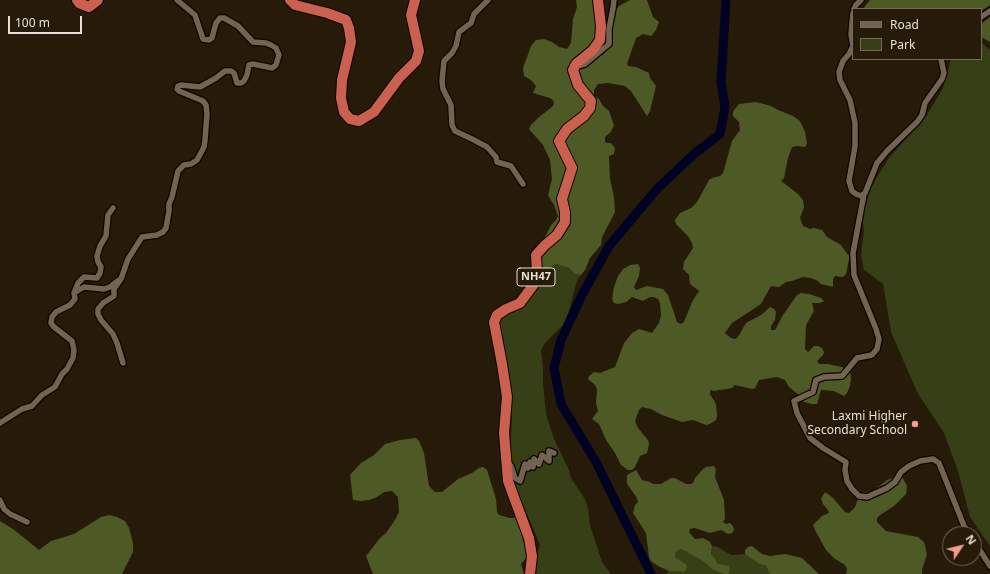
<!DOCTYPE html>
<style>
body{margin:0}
#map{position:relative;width:990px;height:574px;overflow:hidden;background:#261a09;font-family:"Noto Sans",sans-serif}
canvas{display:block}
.legend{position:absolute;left:852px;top:8px;width:130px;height:52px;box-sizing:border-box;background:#261a09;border:1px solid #74695b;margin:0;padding:5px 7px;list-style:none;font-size:12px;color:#e8e0d6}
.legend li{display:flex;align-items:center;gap:8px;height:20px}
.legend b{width:20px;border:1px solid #74695b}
.north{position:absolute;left:942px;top:526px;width:40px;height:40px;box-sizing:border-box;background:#261a09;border:1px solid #74695b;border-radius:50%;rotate:55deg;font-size:11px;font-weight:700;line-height:16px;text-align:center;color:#e8e0d6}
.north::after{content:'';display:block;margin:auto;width:14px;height:18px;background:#f49d8c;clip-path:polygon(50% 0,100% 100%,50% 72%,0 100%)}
.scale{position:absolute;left:8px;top:16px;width:74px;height:18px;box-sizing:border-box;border:2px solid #e8e0d6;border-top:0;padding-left:5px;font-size:12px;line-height:14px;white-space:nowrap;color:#e8e0d6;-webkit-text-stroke:3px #261a09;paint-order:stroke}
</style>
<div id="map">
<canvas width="990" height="574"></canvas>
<ul class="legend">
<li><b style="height:5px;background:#736452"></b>Road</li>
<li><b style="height:11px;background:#363f16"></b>Park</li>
</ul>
<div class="north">N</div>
<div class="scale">100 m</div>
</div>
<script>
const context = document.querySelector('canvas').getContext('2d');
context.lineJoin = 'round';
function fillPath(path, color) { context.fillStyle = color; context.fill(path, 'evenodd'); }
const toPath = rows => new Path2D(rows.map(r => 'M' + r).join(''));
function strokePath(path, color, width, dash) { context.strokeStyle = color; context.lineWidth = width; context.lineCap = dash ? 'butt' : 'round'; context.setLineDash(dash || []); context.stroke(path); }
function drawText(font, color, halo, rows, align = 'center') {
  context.font = font + ' "Noto Sans",sans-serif'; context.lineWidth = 4; context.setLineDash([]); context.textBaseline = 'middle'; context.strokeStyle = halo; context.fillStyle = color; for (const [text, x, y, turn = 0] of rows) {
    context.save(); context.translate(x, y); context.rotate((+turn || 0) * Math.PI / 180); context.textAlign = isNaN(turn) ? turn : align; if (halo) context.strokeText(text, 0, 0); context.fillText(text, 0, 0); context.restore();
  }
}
fillPath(toPath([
 [981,42,990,50,990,546,970,517,958,471,944,433,917,392,891,332,883,284,864,270,861,255,864,231,862,216,872,185,889,158,927,115,943,88,951,59,981,59],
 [556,264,569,268,575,274,581,275,577,281,568,314,563,325,545,343,541,350,543,367,543,384,546,414,554,439,569,470,571,478,585,499,588,508,590,525,602,562,611,574,534,574,534,566,540,545,514,483,510,451,512,417,507,397,498,320,538,283,542,270,547,272,552,266],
 [712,546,718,547,731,555,745,554,759,564,766,566,770,574,666,574,669,571,686,572,686,564,675,557,675,553,678,550,682,549,703,561,712,569,718,564,714,557,711,554]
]), '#363f16');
fillPath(toPath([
 [576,0,597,0,597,37,592,47,572,65,568,72,568,74,577,87,577,73,580,64,591,55,603,55,606,49,610,47,612,44,610,29,613,14,619,6,630,0,647,0,653,17,659,22,656,30,652,35,651,36,643,34,636,38,627,64,628,66,636,67,649,73,650,78,656,86,650,111,647,116,631,91,625,86,608,83,598,84,594,90,594,96,599,99,603,106,609,111,614,125,611,132,605,137,605,141,606,143,611,143,615,148,614,154,609,156,610,179,614,197,615,212,602,237,601,245,590,258,585,270,581,275,575,274,569,268,556,264,552,266,547,272,542,270,540,260,542,243,551,225,556,220,558,216,554,205,548,195,552,179,550,160,543,145,529,129,531,125,539,117,552,107,554,104,553,100,550,98,533,93,536,86,531,80,524,76,523,68,531,46,536,40,544,39,552,42,559,47,567,49,571,43,573,19,577,7],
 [870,0,990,0,990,5,981,11,981,9,863,9],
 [990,17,990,42,981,37,981,24],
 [756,102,771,106,778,110,793,116,800,121,805,132,807,144,805,147,797,146,792,147,788,158,784,178,781,181,798,194,803,200,804,207,800,218,803,226,810,229,814,228,822,230,827,237,841,245,848,255,850,254,846,274,843,277,835,276,833,279,833,287,821,284,818,281,811,278,803,277,792,281,786,282,779,287,771,286,761,304,732,323,725,333,731,338,735,339,738,337,746,323,761,315,770,307,774,309,776,312,775,320,771,326,771,330,775,330,783,315,797,295,801,293,809,294,821,298,824,301,820,303,812,303,814,311,806,325,805,349,808,352,814,346,818,346,822,348,824,352,823,355,817,361,819,364,828,364,850,369,851,379,850,386,847,393,844,396,834,391,821,390,817,404,811,404,804,402,799,395,789,387,785,380,777,377,759,380,755,388,752,389,735,385,732,388,714,391,710,390,710,394,716,404,717,416,716,420,710,424,706,425,693,420,682,422,662,415,651,409,642,407,639,410,635,421,638,428,648,440,649,444,647,453,640,456,635,467,632,470,628,470,621,465,615,453,606,440,599,424,592,419,598,411,596,403,597,390,595,385,588,379,589,376,594,372,600,373,615,367,624,343,632,333,639,329,652,333,659,323,661,315,660,303,658,299,654,297,650,297,643,301,632,297,626,302,618,304,614,303,612,299,614,287,618,276,623,269,630,265,638,264,640,268,639,276,634,287,636,290,647,286,663,289,668,295,677,322,681,324,684,322,692,302,699,291,690,284,689,275,683,269,684,262,693,248,692,243,688,236,676,224,675,220,680,213,691,208,697,202,709,180,712,178,720,176,723,173,732,141,740,130,739,122,733,116,733,112,735,109,739,104],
 [416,438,419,441,424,453,429,486,435,492,442,492,458,479,472,473,479,468,483,467,487,470,496,499,497,512,499,515,510,518,514,518,517,515,527,557,521,564,524,574,373,574,366,556,380,538,386,533,395,520,399,512,398,497,392,491,384,492,377,497,369,500,361,501,353,500,350,475,361,463,374,455,385,444,400,440],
 [714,466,716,469,715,477,724,500,725,519,723,522,726,524,730,523,733,526,734,530,732,533,728,534,721,530,710,533,694,528,690,529,689,532,695,539,703,538,710,542,712,546,711,554,714,557,718,564,729,566,730,570,728,574,724,574,712,569,703,561,681,549,678,550,675,553,675,557,686,564,687,568,685,572,669,571,658,566,651,561,649,557,646,533,633,513,635,505,638,502,637,498,627,484,627,475,636,470,642,480,650,482,653,484,661,484,671,478,675,478,686,484,690,484,693,483,695,478,703,469,706,467],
 [901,475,907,486,906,494,894,506,880,515,877,518,877,522,886,531,918,537,924,542,927,554,922,570,922,574,846,574,847,569,845,565,835,559,826,550,816,532,813,525,822,516,829,513,828,510,823,504,821,499,825,492,832,497,845,512,849,513,855,507,859,496,863,492,871,493,887,480],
 [109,515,117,517,125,521,129,528,133,543,133,552,122,574,0,574,0,521,13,529,39,550,51,541,74,534,101,517],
 [752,546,762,554,770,556,785,554,802,558,819,574,770,574,766,566,759,564,745,554,745,550,748,547]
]), '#4e5a25');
strokePath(toPath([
 [651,574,596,462,561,404,554,368,561,340,582,295,609,246,656,190,694,154,720,134,725,107,721,82,726,0]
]), '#000223', 9);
const street = toPath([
 [488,0,474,14,471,23,459,32,456,46,452,53,444,61,442,81,443,89,451,105,452,125,455,131,472,139,487,147,496,157,497,162,511,166,523,184],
 [854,9,856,5,861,0],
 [853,13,851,34,853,46,849,54,843,61,839,72,840,80,850,100,855,123,855,146,849,181,852,191,856,194,861,196,865,193,877,163,887,151,917,122,922,115,925,103,942,79,944,73,941,59],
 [981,17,990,11],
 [577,66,585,64,609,44,609,29,613,8,614,0],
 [864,194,853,253,854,275,876,329,879,339,877,349,872,355,857,358,842,376,824,377,816,380,813,392,794,401,797,413,810,438,823,448,846,462,845,470,847,481,852,489,859,496,867,497,887,488,895,482,901,472,909,466,920,461,933,459,939,463,964,526,969,534],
 [113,208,108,215,106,236,100,246,97,256,98,262,101,267,100,273,97,278,84,277,78,283,74,293,84,287,104,289,110,287,119,280],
 [123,363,117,343,113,334,101,320,98,314,98,309,103,303,114,296,114,289,121,279,128,259,142,237,157,235,163,232,166,228,169,211,169,204,172,197,178,171,184,165,191,164,197,160,204,147,205,140,207,114,206,105,203,101,179,91,177,89,178,86,181,85,200,87,216,78,225,71,231,71,234,73,237,83,241,83,244,81,247,75,249,65,253,64,272,68,276,65,279,55,276,48,271,45,266,43,253,42,238,26,224,18,220,18,216,23,212,38,209,40,203,39,195,15,177,0],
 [0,423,22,409,32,406,42,395,55,387,62,374,67,369,73,358,74,350,72,341,54,327,51,323,52,317,56,312,70,305,75,299,74,293],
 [507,462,511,466,515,478,520,481,525,464,528,468,530,462,533,467,534,459,539,464,542,455,549,461,549,451,554,453],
 [0,500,4,509,10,514,27,522],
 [974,541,990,566]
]);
const highway = toPath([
 [77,0,79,3,89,7,98,0],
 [290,0,295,5,327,13,346,20,349,28,351,42,342,80,341,98,344,112,350,119,359,121,374,112,399,78,416,61,419,51,411,15,415,0],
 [530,574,532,556,529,538,508,481,504,433,507,397,502,364,494,322,497,315,506,309,520,303,534,284,537,273,536,255,545,245,557,235,565,222,565,212,562,199,572,168,559,141,567,129,584,116,590,108,591,101,578,85,573,70,576,64,593,50,600,40,601,26,598,0]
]);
strokePath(street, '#0e0500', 8);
strokePath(highway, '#0e0500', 12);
strokePath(street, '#736452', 5.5);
strokePath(highway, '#ca6150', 10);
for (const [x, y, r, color] of [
 [915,424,4,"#f49d8c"]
]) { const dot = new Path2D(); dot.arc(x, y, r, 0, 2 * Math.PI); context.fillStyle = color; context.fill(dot); strokePath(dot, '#261a09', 1.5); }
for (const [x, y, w] of [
 [536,277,38]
]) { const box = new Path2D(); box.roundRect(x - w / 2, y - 9, w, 18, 3); context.fillStyle = '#261a09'; context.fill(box); strokePath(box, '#e8e0d6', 1); }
drawText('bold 11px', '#e8e0d6', null, [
 ["NH47",536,277]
]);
drawText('12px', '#e8e0d6', '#261a09', [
 ["Laxmi Higher",907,417],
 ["Secondary School",907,431]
], 'right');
</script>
